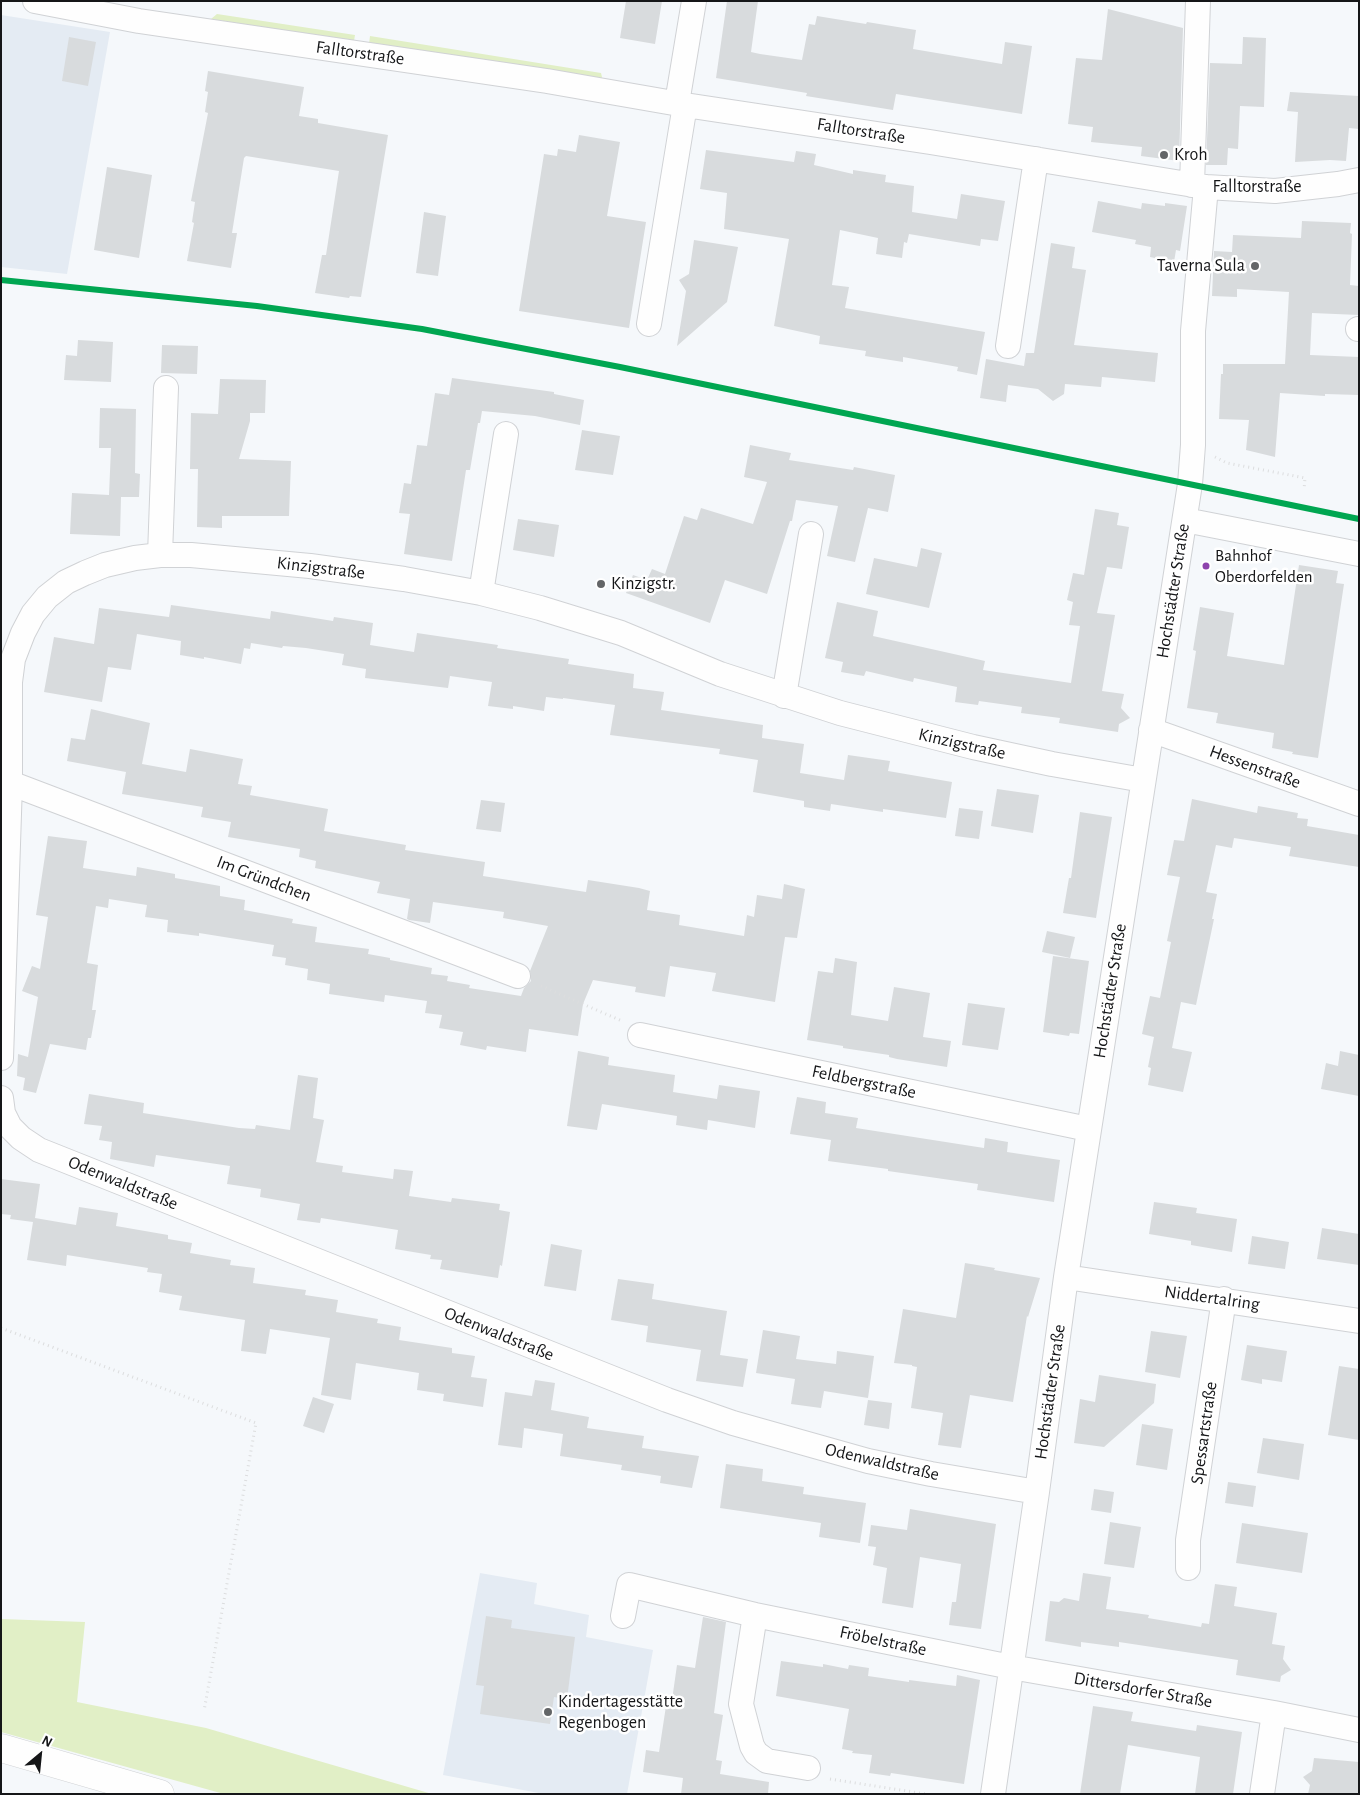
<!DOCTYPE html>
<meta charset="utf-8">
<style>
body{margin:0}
#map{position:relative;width:1360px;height:1795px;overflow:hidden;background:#f5f8fb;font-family:"Alegreya Sans",sans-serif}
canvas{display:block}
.frame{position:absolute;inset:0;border:2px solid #151618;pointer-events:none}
.north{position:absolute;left:15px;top:1730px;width:50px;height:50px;-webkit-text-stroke:4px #fff;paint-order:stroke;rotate:28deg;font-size:14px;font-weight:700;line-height:20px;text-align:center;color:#151618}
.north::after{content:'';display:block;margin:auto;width:18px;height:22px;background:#151618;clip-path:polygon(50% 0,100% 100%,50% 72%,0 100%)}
</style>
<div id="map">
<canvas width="1360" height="1795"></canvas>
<div class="frame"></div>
<div class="north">N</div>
</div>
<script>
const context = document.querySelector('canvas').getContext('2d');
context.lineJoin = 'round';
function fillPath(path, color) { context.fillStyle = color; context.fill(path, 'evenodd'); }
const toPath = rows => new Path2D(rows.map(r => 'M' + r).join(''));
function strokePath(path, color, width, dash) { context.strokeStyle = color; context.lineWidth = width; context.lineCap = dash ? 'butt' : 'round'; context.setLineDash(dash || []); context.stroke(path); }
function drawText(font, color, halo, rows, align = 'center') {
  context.font = font + ' "Alegreya Sans",sans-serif'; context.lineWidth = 5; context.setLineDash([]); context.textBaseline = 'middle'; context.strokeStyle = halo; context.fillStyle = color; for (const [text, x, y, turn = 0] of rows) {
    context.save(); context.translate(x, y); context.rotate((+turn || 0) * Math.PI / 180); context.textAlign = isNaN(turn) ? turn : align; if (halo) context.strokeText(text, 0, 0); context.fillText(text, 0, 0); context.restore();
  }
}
fillPath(toPath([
 [1,15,110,32,67,274,1,267],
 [480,1573,537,1583,534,1604,589,1615,586,1637,653,1650,627,1794,544,1794,443,1775]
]), '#e4ebf3');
fillPath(toPath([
 [217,14,355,35,354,41,211,19],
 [370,36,601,73,602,77,600,81,369,44],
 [1,1619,85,1622,77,1702,206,1728,432,1794,224,1794,1,1732]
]), '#e1efc6');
fillPath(toPath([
 [626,1,662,1,655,44,620,38],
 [727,1,758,1,751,52,760,54,802,60,809,24,815,25,817,16,866,24,867,22,916,30,913,49,1002,64,1005,42,1032,46,1022,114,896,94,893,110,806,96,807,93,716,78],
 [1108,9,1183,28,1179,161,1141,156,1142,147,1091,142,1093,127,1068,124,1076,58,1102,60],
 [69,37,96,42,88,86,62,81],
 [1243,37,1266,38,1264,107,1240,106,1238,149,1228,148,1227,165,1206,165,1210,63,1242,64],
 [208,71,304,87,299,116,318,119,318,123,388,135,361,297,350,296,349,298,315,293,322,255,326,255,339,171,246,156,244,158,232,233,237,233,231,268,187,261,194,223,192,222,195,202,191,201,208,113,205,112,208,92,205,91],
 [1290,92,1359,96,1359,129,1349,128,1346,161,1330,160,1295,162,1298,112,1287,111],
 [579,135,620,142,607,216,646,222,629,328,519,311,544,154,557,156,558,149,576,152],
 [706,150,794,162,796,151,816,154,814,165,853,174,853,170,886,175,885,182,914,186,912,212,957,219,961,194,1005,201,998,241,981,239,980,246,909,234,907,243,904,242,902,258,876,254,878,238,840,230,832,285,849,287,845,308,985,332,977,375,957,371,958,367,903,357,903,362,865,356,866,351,819,344,820,336,774,326,789,239,724,229,727,193,700,189],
 [107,167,152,175,139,258,94,250],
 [1098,201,1141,209,1142,203,1165,206,1165,203,1187,206,1180,251,1176,250,1174,262,1150,257,1151,247,1135,244,1136,240,1092,232],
 [424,212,446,216,438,276,416,273],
 [1302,221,1351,223,1350,233,1352,234,1350,285,1359,286,1359,315,1312,313,1310,355,1359,357,1359,395,1325,394,1325,396,1280,393,1275,457,1246,450,1249,420,1219,419,1221,374,1223,374,1223,364,1285,364,1289,292,1237,289,1237,297,1212,296,1214,251,1232,252,1233,235,1301,238],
 [694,240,738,247,727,302,677,346,686,291,679,280,689,274],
 [1051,243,1075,247,1072,268,1086,270,1074,345,1158,353,1155,382,1102,377,1101,387,1065,384,1064,394,1053,401,1038,389,1008,385,1006,402,980,398,986,359,1024,366,1026,353,1034,353],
 [78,340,113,342,111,382,64,380,66,355,77,356],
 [162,345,198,346,197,374,161,373],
 [452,378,554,392,554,394,584,400,580,425,535,416,482,411,480,423,478,423,470,470,466,470,452,561,404,554,410,514,399,513,404,483,411,484,417,445,427,446,435,393,449,395],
 [220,379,266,380,265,413,250,413,250,421,239,459,291,461,289,516,222,516,222,528,197,527,198,469,190,469,191,413,218,414],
 [100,408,136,409,135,473,140,474,139,497,121,497,120,536,70,534,72,493,109,495,111,448,99,448],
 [582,430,620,436,613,475,575,470],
 [750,445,791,453,789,460,853,470,854,467,895,475,888,512,868,508,855,562,827,556,838,506,796,500,792,521,790,521,767,594,725,580,710,623,626,593,633,575,647,580,652,569,665,574,684,516,697,520,701,508,753,524,767,482,744,477],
 [1095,509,1119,513,1117,525,1129,527,1122,569,1107,567,1097,613,1115,615,1102,691,1124,694,1121,708,1130,718,1119,724,1118,732,1059,723,1060,718,1021,713,1022,707,979,701,978,705,955,702,957,687,914,678,913,682,866,671,864,676,841,672,843,662,825,658,837,602,878,611,873,636,985,661,983,670,1071,683,1080,626,1069,625,1073,602,1067,600,1073,573,1084,575],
 [518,519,559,525,554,557,513,550],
 [921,548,942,553,929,608,866,594,874,558,917,567],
 [1299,565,1338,571,1336,583,1344,584,1318,758,1292,754,1293,752,1272,748,1274,733,1216,723,1218,713,1187,708,1196,651,1193,650,1200,607,1234,613,1227,656,1284,665],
 [171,605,270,619,271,611,333,621,334,617,373,623,370,645,414,652,417,633,498,645,497,648,569,659,568,664,634,674,633,688,664,692,661,710,763,725,762,738,804,744,800,773,844,780,848,755,890,761,888,771,952,782,946,818,883,809,883,812,831,804,830,811,804,807,804,801,753,792,758,760,719,754,720,749,610,735,615,705,563,698,563,699,546,697,544,711,513,706,513,709,488,706,492,682,450,676,448,688,365,678,366,669,342,665,344,654,306,648,283,646,282,648,251,643,250,649,244,648,241,664,204,657,204,659,180,655,181,641,137,634,131,670,108,667,102,702,44,692,54,637,94,644,99,608,169,617],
 [91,709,150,723,142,764,186,772,190,749,243,759,238,784,252,786,250,795,328,809,324,831,406,845,405,850,485,862,483,876,586,892,588,880,639,888,650,891,647,910,680,915,679,925,744,936,747,915,754,917,757,895,782,899,784,884,805,889,797,938,785,937,775,1002,712,991,716,973,670,966,665,997,635,992,636,987,593,980,583,1004,578,1036,529,1029,526,1052,487,1046,486,1050,460,1045,463,1032,439,1028,442,1015,425,1013,427,1001,385,995,384,1002,329,994,330,984,307,980,308,969,285,965,286,958,272,956,274,945,199,933,199,936,167,932,168,920,145,917,147,905,109,899,108,908,96,906,87,963,98,965,92,1010,96,1010,91,1038,88,1038,86,1050,50,1044,36,1093,23,1090,25,1078,17,1076,18,1054,28,1057,38,997,22,991,32,966,40,969,48,917,36,915,48,836,87,841,83,868,136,876,137,867,175,874,175,878,220,886,220,896,245,900,244,910,293,919,292,923,317,927,315,942,369,949,368,954,390,958,390,960,432,968,431,974,448,976,447,981,470,985,469,988,521,996,524,988,531,981,530,971,548,926,503,918,504,912,433,902,430,923,409,920,407,919,410,899,377,893,380,882,315,868,316,861,299,857,300,849,228,837,231,822,201,817,203,807,122,794,126,772,67,761,71,738,85,740],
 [997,789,1039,795,1033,833,991,826],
 [1192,799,1257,813,1258,806,1298,813,1297,818,1308,819,1307,826,1359,835,1359,867,1289,856,1291,847,1234,838,1232,848,1216,845,1206,892,1217,894,1212,919,1214,919,1196,1005,1181,1002,1172,1048,1192,1052,1183,1092,1148,1085,1151,1068,1148,1067,1154,1037,1142,1034,1150,996,1160,998,1171,942,1167,941,1180,877,1167,875,1174,840,1184,841],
 [481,800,505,803,501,832,476,829],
 [959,808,983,811,979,839,955,836],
 [1080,812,1112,817,1096,918,1063,913,1069,878,1071,878],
 [1047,931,1075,937,1070,958,1042,952],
 [1053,956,1089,961,1079,1034,1070,1033,1069,1036,1043,1032],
 [835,958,857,962,851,1015,888,1021,894,987,930,993,923,1037,951,1041,947,1067,897,1059,889,1057,889,1055,843,1048,843,1046,807,1040,818,971,833,973],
 [968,1003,1005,1008,998,1050,962,1045],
 [578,1051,609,1057,608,1065,675,1075,673,1092,717,1099,719,1085,760,1091,755,1128,708,1120,707,1130,676,1125,677,1116,602,1104,597,1130,567,1126],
 [1340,1051,1359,1055,1359,1096,1321,1089,1326,1063,1338,1066],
 [298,1075,318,1078,313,1118,324,1120,316,1162,343,1166,342,1172,393,1179,394,1169,413,1171,409,1196,451,1202,452,1198,500,1204,499,1210,510,1212,502,1266,500,1265,498,1278,440,1269,442,1260,430,1259,431,1255,395,1249,398,1230,321,1218,320,1223,297,1220,300,1204,260,1197,261,1189,227,1184,230,1166,156,1155,154,1167,110,1159,112,1142,99,1140,102,1126,84,1124,89,1094,144,1103,143,1113,239,1128,255,1129,256,1125,290,1130],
 [797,1097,826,1102,825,1113,858,1118,856,1128,984,1148,985,1138,1008,1142,1007,1152,1060,1160,1054,1202,977,1190,978,1184,888,1171,888,1169,828,1161,831,1140,790,1134],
 [1,1179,40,1184,35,1218,76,1225,79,1207,118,1213,116,1226,168,1235,168,1239,192,1243,190,1253,231,1260,230,1265,255,1268,253,1283,306,1290,305,1295,338,1300,336,1312,378,1319,377,1323,401,1327,399,1340,452,1348,452,1353,475,1356,471,1377,487,1379,483,1407,443,1401,444,1394,417,1390,419,1373,356,1363,351,1400,321,1395,330,1338,270,1329,266,1354,241,1351,245,1320,179,1310,182,1296,159,1292,162,1274,147,1272,148,1268,67,1255,66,1266,27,1260,33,1222,10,1219,11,1215,1,1214],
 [1154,1202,1197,1208,1196,1213,1237,1219,1232,1252,1191,1245,1191,1241,1149,1234],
 [1322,1228,1359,1234,1359,1265,1317,1259],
 [1252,1236,1289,1242,1285,1269,1248,1264],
 [551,1244,582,1250,576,1291,544,1286],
 [965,1263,995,1268,994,1270,1040,1278,1028,1317,1027,1316,1013,1402,970,1395,961,1448,938,1445,943,1413,911,1408,917,1367,912,1366,912,1365,894,1363,903,1309,956,1318],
 [618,1279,654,1284,652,1299,727,1311,720,1355,748,1359,743,1387,696,1381,701,1350,646,1342,648,1326,611,1320],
 [763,1330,800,1336,796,1359,836,1364,837,1351,874,1356,868,1398,824,1391,821,1408,791,1404,795,1379,756,1373],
 [1151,1331,1187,1336,1180,1378,1145,1372],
 [1247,1345,1287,1351,1282,1382,1262,1379,1262,1384,1241,1380],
 [1339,1366,1359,1369,1359,1440,1328,1435],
 [1099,1375,1156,1384,1154,1403,1104,1447,1074,1443,1080,1399,1095,1402],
 [535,1380,555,1383,551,1410,589,1417,587,1428,644,1436,642,1448,699,1456,692,1488,660,1483,661,1476,621,1470,622,1465,560,1456,563,1434,524,1428,522,1448,498,1445,505,1392,532,1396],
 [313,1397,334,1404,324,1433,303,1426],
 [868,1400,892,1403,889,1429,864,1425],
 [1142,1424,1173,1429,1167,1470,1136,1465],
 [1263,1438,1304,1444,1299,1480,1257,1473],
 [726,1464,763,1469,762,1481,804,1487,803,1494,866,1503,860,1543,819,1537,821,1523,720,1508],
 [1228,1482,1256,1486,1253,1507,1225,1503],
 [1094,1489,1114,1492,1111,1513,1091,1510],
 [910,1509,996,1524,981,1629,949,1625,952,1602,956,1602,961,1564,920,1557,913,1608,882,1603,887,1568,873,1565,876,1547,868,1546,871,1525,907,1530],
 [1110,1522,1141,1527,1134,1568,1104,1564],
 [1242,1523,1308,1533,1302,1573,1236,1563],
 [1083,1573,1111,1577,1106,1609,1149,1615,1148,1618,1201,1627,1202,1623,1209,1624,1215,1584,1237,1587,1234,1606,1277,1613,1272,1644,1285,1646,1283,1659,1291,1670,1281,1676,1280,1682,1236,1675,1238,1660,1119,1642,1119,1647,1081,1642,1081,1647,1045,1641,1050,1601,1059,1602,1064,1598,1079,1601],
 [486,1616,512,1620,511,1628,575,1637,567,1699,554,1697,550,1724,480,1714,484,1686,476,1685],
 [703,1617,726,1622,714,1713,723,1715,716,1760,722,1761,720,1774,769,1782,768,1794,681,1794,683,1778,643,1772,646,1750,659,1752,666,1706,671,1707,677,1665,695,1668],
 [781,1661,823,1667,823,1664,848,1669,849,1665,869,1668,868,1676,909,1682,909,1680,956,1686,957,1675,980,1680,964,1784,891,1773,890,1776,869,1773,872,1755,852,1753,853,1751,842,1749,849,1709,776,1696],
 [1093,1706,1133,1712,1131,1721,1196,1731,1197,1725,1242,1732,1233,1794,1195,1794,1200,1757,1128,1745,1120,1794,1080,1794],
 [1314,1758,1359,1762,1359,1794,1308,1794,1310,1785,1303,1777,1312,1771]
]), '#d8dbdd');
const street = toPath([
 [35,1,139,21,547,81,685,105,930,142,1206,187,1275,191,1338,184,1359,180],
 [677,103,694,1],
 [1192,185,1198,1],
 [649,324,685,105],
 [1358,329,1359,329],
 [1008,346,1036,159],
 [1185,520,1359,554],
 [160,555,166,388],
 [481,593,506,434],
 [784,696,811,534],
 [1151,730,1359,804],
 [10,783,518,976],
 [640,1035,1088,1129],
 [1,1058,10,783,10,682,13,659,23,633,33,614,47,597,66,582,85,573,105,565,135,558,160,555,191,555,310,566,404,579,481,593,540,608,621,633,720,674,840,713,973,747,1052,764,1143,780],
 [1,1098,3,1113,10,1127,21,1138,39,1150,667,1400,733,1423,868,1461,931,1474,1037,1492],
 [1066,1277,1359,1321],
 [1188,1568,1188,1540,1224,1299],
 [755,1615,741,1704,752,1746,756,1753,767,1761,808,1768],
 [623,1616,629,1585,755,1615,1011,1667,1274,1713,1359,1730],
 [993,1794,1037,1492,1066,1277,1190,484,1193,445,1193,331,1206,187],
 [1262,1794,1274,1713]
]);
const secondary = toPath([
 [1,1748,160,1794]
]);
strokePath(street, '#d0d2d5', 26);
strokePath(secondary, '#d0d2d5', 29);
strokePath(toPath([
 [1215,457,1227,463,1305,478,1304,490],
 [541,986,622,1021],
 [1,1328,256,1423,204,1711],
 [830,1779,926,1794]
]), '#dcddde', 3, [1, 4]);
strokePath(street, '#fefefe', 24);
strokePath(secondary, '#fefefe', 28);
strokePath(toPath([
 [1,280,257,306,422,329,620,367,1359,519]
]), '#00a651', 6);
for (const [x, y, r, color] of [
 [1164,155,5,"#636567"],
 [1255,266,5,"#636567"],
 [1206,566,4.5,"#8e44ad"],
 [601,584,5,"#636567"],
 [548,1712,5,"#636567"]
]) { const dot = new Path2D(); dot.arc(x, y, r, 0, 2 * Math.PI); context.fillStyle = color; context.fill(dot); strokePath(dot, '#fff', 2); }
drawText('17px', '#151618', '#fff', [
 ["Bahnhof",1215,556],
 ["Oberdorfelden",1215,577]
], 'left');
drawText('18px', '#151618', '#fff', [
 ["Falltorstraße",360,53,8],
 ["Falltorstraße",861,131,9],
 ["Falltorstraße",1257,187],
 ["Kinzigstraße",321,568,7],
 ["Hochstädter Straße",1173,591,-81],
 ["Kinzigstraße",962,744,13],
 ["Hessenstraße",1255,767,20],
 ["Im Gründchen",264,879,21],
 ["Hochstädter Straße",1110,991,-81],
 ["Feldbergstraße",864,1082,12],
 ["Odenwaldstraße",123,1183,22],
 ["Niddertalring",1212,1298,8],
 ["Odenwaldstraße",499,1334,22],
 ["Hochstädter Straße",1050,1392,-82],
 ["Spessartstraße",1204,1433,-82],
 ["Odenwaldstraße",882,1462,13],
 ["Fröbelstraße",883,1641,12],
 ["Dittersdorfer Straße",1143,1690,10]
]);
drawText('18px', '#151618', '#fff', [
 ["Kroh",1174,155],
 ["Taverna Sula",1245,266,"right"],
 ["Kinzigstr.",611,584],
 ["Kindertagesstätte",558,1702],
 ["Regenbogen",558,1723]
], 'left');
</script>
